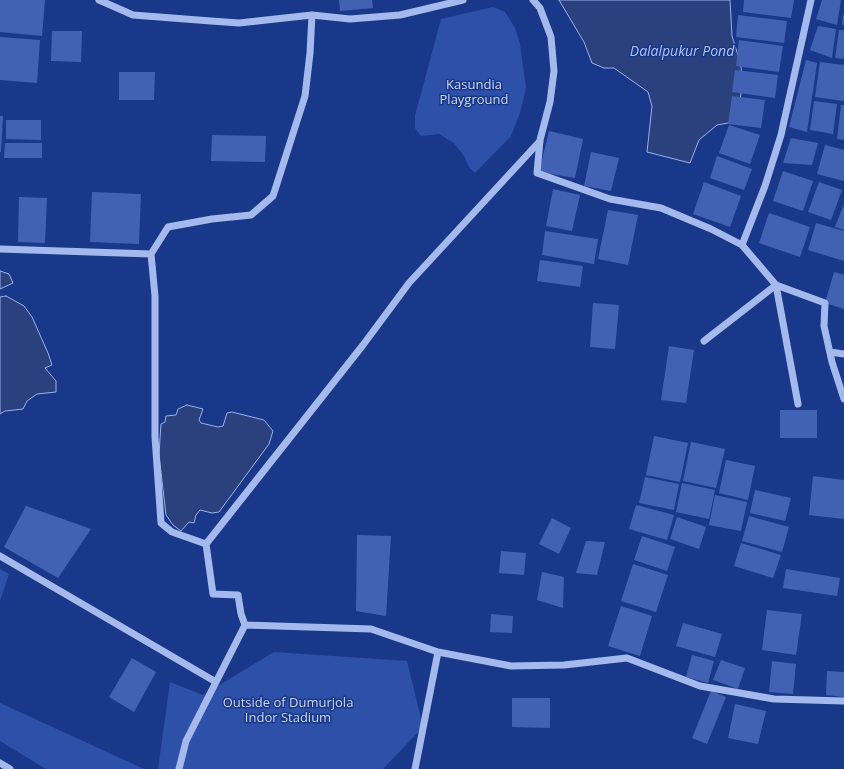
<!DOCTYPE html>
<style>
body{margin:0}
canvas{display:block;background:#1a388a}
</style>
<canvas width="844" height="769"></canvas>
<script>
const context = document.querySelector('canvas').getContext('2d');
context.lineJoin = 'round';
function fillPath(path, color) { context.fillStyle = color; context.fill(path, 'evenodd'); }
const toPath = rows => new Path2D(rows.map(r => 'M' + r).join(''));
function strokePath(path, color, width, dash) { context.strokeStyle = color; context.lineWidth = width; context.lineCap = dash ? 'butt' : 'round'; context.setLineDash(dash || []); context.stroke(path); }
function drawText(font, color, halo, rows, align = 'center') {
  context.font = font + ' "Open Sans",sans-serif'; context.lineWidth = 3; context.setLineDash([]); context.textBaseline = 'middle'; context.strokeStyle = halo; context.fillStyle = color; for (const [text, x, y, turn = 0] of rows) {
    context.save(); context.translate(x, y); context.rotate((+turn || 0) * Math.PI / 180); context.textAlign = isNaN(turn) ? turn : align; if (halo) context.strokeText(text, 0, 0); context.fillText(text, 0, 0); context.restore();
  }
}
fillPath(toPath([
 [493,7,505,12,515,28,520,44,526,88,520,113,511,136,475,173,469,167,464,156,454,143,439,134,421,136,415,128,415,116,441,19],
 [0,569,9,574,0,601],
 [274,652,407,661,423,727,383,769,158,769,170,682,203,695],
 [0,703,144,769,46,769,0,741]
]), '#2d50a8');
const water = toPath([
 [559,0,730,0,732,36,741,65,742,86,738,114,734,122,717,125,699,140,690,163,647,152,652,106,648,92,614,68,604,68,592,63,584,42,559,0],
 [0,271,9,274,13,283,0,289,0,271],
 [6,296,24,306,32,317,48,353,52,365,45,368,56,381,56,392,37,394,27,401,23,409,5,411,0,414,0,297,6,296],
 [187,405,203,409,199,420,201,423,218,427,223,426,227,413,232,412,264,420,273,431,269,444,219,512,212,513,200,510,196,515,194,523,189,522,181,531,173,525,166,515,159,455,160,438,161,424,165,422,166,416,176,415,178,409,187,405]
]);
fillPath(water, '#2a417e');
strokePath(water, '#97b1ef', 1);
fillPath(toPath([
 [0,0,45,0,42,36,0,32],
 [339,0,372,0,373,8,340,11],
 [744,0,794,0,791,18,743,12],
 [822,0,841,0,837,25,816,19],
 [738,15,787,21,784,43,736,37],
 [843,15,844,15,844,25,842,25],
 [818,26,836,29,832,58,810,50],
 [839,30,844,30,844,59,835,58],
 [52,31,82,31,81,62,51,61],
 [0,37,40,40,37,83,0,80],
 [739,40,783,46,779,72,736,66],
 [806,60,817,63,807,132,789,127],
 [820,62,844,65,844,101,815,97],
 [735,70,778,75,775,98,732,92],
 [119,72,155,72,154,100,119,100],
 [732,96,765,100,761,128,728,124],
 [814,101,837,104,833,134,810,130],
 [841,105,844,105,844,140,837,139],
 [0,116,3,116,1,152,0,152],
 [6,120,41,120,41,140,6,139],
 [729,125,760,135,750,164,719,153],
 [549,131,583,139,575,178,539,172],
 [212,135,266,136,265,162,211,161],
 [791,138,818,143,812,165,783,163],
 [5,143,42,143,42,158,4,158],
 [825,145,844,150,844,181,817,174],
 [591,152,619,158,611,191,584,186],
 [717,156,752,169,744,190,710,178],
 [783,171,813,181,803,211,773,201],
 [704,182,741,196,730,227,693,214],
 [819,182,842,190,831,220,808,212],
 [553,189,580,195,572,231,546,226],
 [92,192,141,194,139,244,90,242],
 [19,197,47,198,45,243,18,242],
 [844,204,844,230,835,227],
 [608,210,638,215,628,265,598,259],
 [769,213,810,227,800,257,759,243],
 [816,223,844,231,844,261,808,250],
 [545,231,598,239,594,264,542,255],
 [540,260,583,266,580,287,537,281],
 [834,272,844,275,844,309,825,303],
 [593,303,619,305,615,349,590,347],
 [669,346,694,350,686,403,661,400],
 [780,410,817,410,817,438,780,438],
 [654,436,688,443,680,482,646,475],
 [691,442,725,449,716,488,683,481],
 [726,460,755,466,748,500,719,493],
 [813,476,844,480,844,519,809,515],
 [645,477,679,484,674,510,639,503],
 [682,483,715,490,709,519,676,512],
 [755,490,791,498,785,521,750,513],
 [715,495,747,502,741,531,709,525],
 [636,505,674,515,667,540,629,529],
 [26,506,91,529,58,578,4,547],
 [749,516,789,527,782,552,742,541],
 [677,517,706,527,699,549,670,539],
 [552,518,571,528,559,554,539,544],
 [357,535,391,536,386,616,356,611],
 [642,536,675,547,667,571,634,560],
 [586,541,605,542,597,575,576,573],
 [741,543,781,555,773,578,734,566],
 [501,551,526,553,524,575,499,573],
 [633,564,668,575,656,612,621,601],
 [786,569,840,578,837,596,783,588],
 [542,572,564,577,563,608,537,600],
 [621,606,652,616,640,656,608,646],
 [767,610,802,614,796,655,762,650],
 [491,614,513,616,512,633,490,632],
 [683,623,722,634,715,657,676,646],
 [692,655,714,661,708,683,686,677],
 [132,658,156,672,134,712,109,697],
 [721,660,745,668,738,689,713,680],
 [772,661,796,664,793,694,769,692],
 [827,671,844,672,844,697,826,695],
 [711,691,726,697,707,744,692,738],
 [512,698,550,698,550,728,512,727],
 [735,704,766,711,758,744,728,738]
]), '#4361b2');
strokePath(toPath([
 [99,0,133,15,211,21,239,23,312,15],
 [533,0,540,8,551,37,554,71,550,102,540,140,537,173,610,199,661,208,711,229,742,245,776,285,825,303,824,326,832,362,844,399],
 [742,245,765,186,781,135,811,0],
 [0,249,151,254,155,296,155,437,161,523,172,532,206,544,213,594,238,595,241,614,245,625],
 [151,254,168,227,212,219,251,215,273,196,305,96,310,53,312,15,350,19,400,15,463,0],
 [704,341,776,285,798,404],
 [830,352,844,354],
 [206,544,363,345,409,283,540,141],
 [0,556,216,682],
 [0,763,10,769],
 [179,769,186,741,245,625,371,629,438,652,511,666,564,665,627,658,700,686,774,699,844,701],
 [415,769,438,652]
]), '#a4b9ed', 7);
drawText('13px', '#cad7f9', '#1a388a', [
 ["Kasundia",474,85],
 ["Playground",474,100],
 ["Outside of Dumurjola",288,703],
 ["Indor Stadium",288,718]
]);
drawText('italic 14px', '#b0c3f4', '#1a388a', [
 ["Dalalpukur Pond",682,52]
]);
</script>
